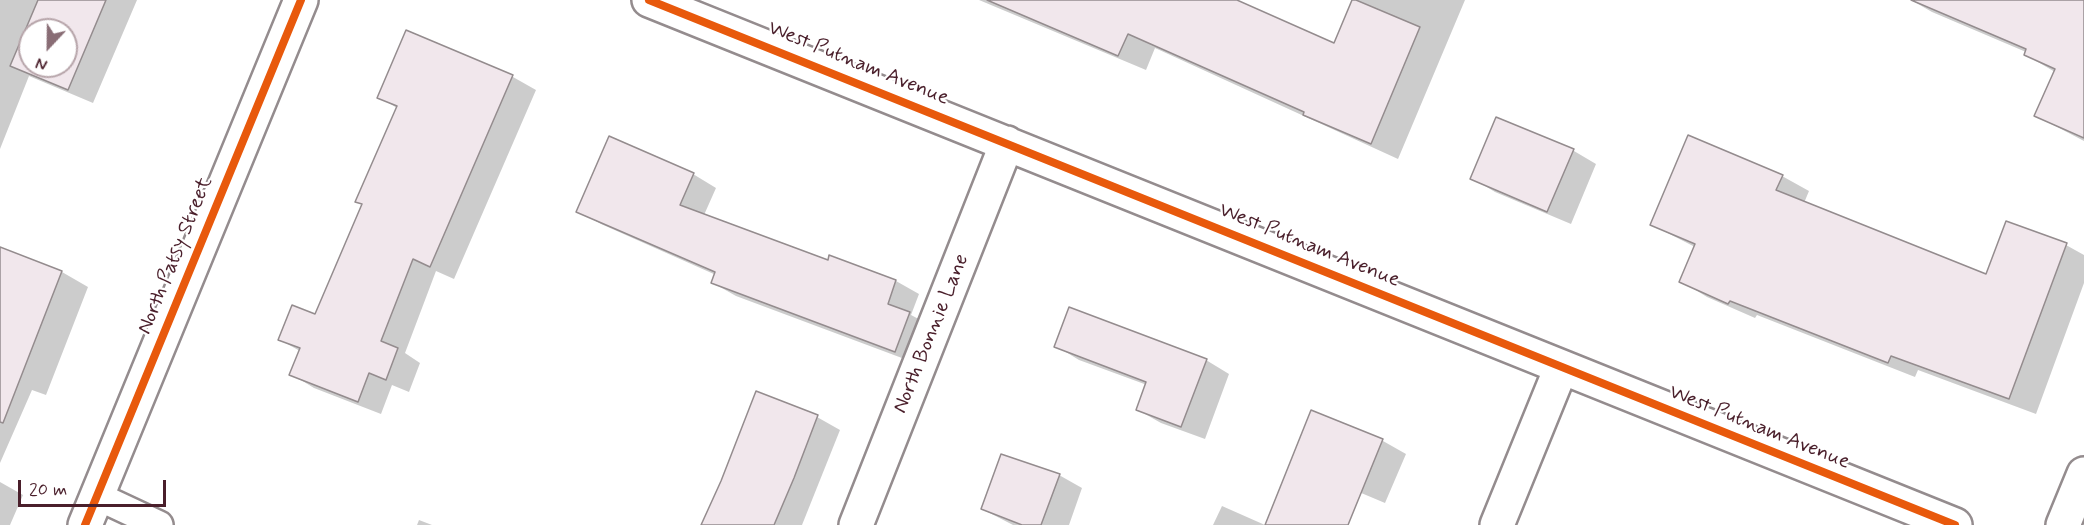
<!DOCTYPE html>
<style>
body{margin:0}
#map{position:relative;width:2084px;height:525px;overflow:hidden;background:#fff;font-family:Mynerve,sans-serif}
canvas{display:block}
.north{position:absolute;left:18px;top:18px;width:60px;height:60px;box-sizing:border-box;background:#fff;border:2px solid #b7a5aa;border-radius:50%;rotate:202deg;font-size:16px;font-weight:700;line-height:24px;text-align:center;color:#4a1f2b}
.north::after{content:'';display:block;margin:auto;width:21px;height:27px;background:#896d75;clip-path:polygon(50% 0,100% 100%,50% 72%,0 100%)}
.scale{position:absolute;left:18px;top:480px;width:148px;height:27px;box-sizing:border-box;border:3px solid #4a1f2b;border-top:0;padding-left:8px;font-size:18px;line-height:21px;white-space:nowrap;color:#4a1f2b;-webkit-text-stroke:4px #fff;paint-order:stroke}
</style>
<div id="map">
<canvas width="2084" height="525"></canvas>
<div class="north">N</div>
<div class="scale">20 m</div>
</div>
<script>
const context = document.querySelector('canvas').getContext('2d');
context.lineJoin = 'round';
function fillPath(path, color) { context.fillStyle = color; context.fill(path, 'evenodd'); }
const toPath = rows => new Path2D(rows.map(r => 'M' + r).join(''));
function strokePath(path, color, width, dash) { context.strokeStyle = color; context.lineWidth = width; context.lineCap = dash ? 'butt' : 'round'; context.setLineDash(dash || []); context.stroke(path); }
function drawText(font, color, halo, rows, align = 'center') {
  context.font = font + ' Mynerve,sans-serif'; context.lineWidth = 4.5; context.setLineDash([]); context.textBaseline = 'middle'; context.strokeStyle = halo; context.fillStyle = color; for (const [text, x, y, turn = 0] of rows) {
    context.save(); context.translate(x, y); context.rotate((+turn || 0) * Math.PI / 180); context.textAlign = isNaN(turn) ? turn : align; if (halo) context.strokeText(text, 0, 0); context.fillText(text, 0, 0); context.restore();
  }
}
fillPath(toPath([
 [0,0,137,0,93,103,29,76,0,149],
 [30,30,66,30,66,66,30,66],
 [979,0,1233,0,1334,44,1353,0,1465,0,1398,159,1155,48,1146,70],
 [1911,0,2084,0,2084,141,2036,116,2055,72,2026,55,2026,52,1932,12],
 [406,32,513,77,536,90,454,279,436,271,405,353,420,363,409,392,392,385,381,414,314,388,291,374,300,351,280,340,316,316,363,205,397,108,379,97],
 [1497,119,1574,151,1596,164,1571,224,1495,192,1472,178],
 [693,174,716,188,704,215,828,262,830,257,896,281,919,294,911,315,932,326,918,364,736,296,713,283,716,275,601,224,578,211],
 [1782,176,1809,191,1804,203,1987,276,2066,245,2084,255,2084,283,2036,414,1918,370,1915,377,1757,315,1755,318,1707,297,1681,281,1695,247,1652,225],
 [0,248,62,272,88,287,46,395,32,390,0,463],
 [1056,346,1206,360,1229,374,1205,439,1161,423,1138,410,1147,385,1079,360],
 [1312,412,1383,441,1406,454,1385,503,1316,474],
 [817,417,840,430,802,525,703,525],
 [1059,475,1082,488,1069,525,1013,525,982,509],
 [0,482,23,495,10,525,0,525],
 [1222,506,1265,525,1213,525],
 [419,520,432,525,417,525]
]), '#0003');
const building = toPath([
 [38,0,106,0,68,90,10,66,38,0],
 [30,30,66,30,66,66,30,66,30,30],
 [987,0,1237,0,1334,43,1352,0,1356,0,1420,27,1371,144,1303,115,1304,112,1128,34,1118,56,987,0],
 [1911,0,2084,0,2084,138,2034,116,2055,69,2024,55,2026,49,1911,0],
 [406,30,513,75,430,267,413,259,381,341,398,348,386,380,369,373,358,402,289,375,300,348,278,340,292,305,315,314,362,204,355,202,397,106,377,98,406,30],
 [1496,117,1574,149,1547,212,1470,179,1496,117],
 [1688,135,1783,175,1776,190,1986,274,2006,221,2067,243,2009,399,1891,356,1888,363,1730,301,1728,304,1679,282,1695,244,1650,225,1688,135],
 [609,136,694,173,680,205,828,260,829,255,896,280,888,304,910,312,895,352,711,283,715,272,576,212,609,136],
 [0,247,62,271,3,423,0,422,0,247],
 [1069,307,1207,359,1181,427,1136,410,1146,382,1054,347,1069,307],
 [756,391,818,415,794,478,774,525,701,525,721,481,756,391],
 [1311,410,1383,439,1348,525,1265,525,1311,410],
 [1001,454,1060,474,1041,525,1022,525,981,509,1001,454]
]);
fillPath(building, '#f1e7ec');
strokePath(building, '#948c8e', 1.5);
const service = toPath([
 [97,496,159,525]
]);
const minor = toPath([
 [649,0,1955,525],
 [85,525,301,0],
 [856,525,1007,143],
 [1497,525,1561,368],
 [2063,525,2084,474]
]);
strokePath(service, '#948c8e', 32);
strokePath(minor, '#948c8e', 38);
strokePath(service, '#fff', 27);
strokePath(minor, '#fff', 33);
strokePath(toPath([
 [649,0,1955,525],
 [85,525,301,0]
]), '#e8590c', 8);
drawText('21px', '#4a1f2b', '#fff', [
 ["West Putnam Avenue",858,64,22],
 ["West Putnam Avenue",1309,246,22],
 ["North Patsy Street",176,256,-68],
 ["North Bonnie Lane",932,334,-68],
 ["West Putnam Avenue",1759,428,22]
]);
</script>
